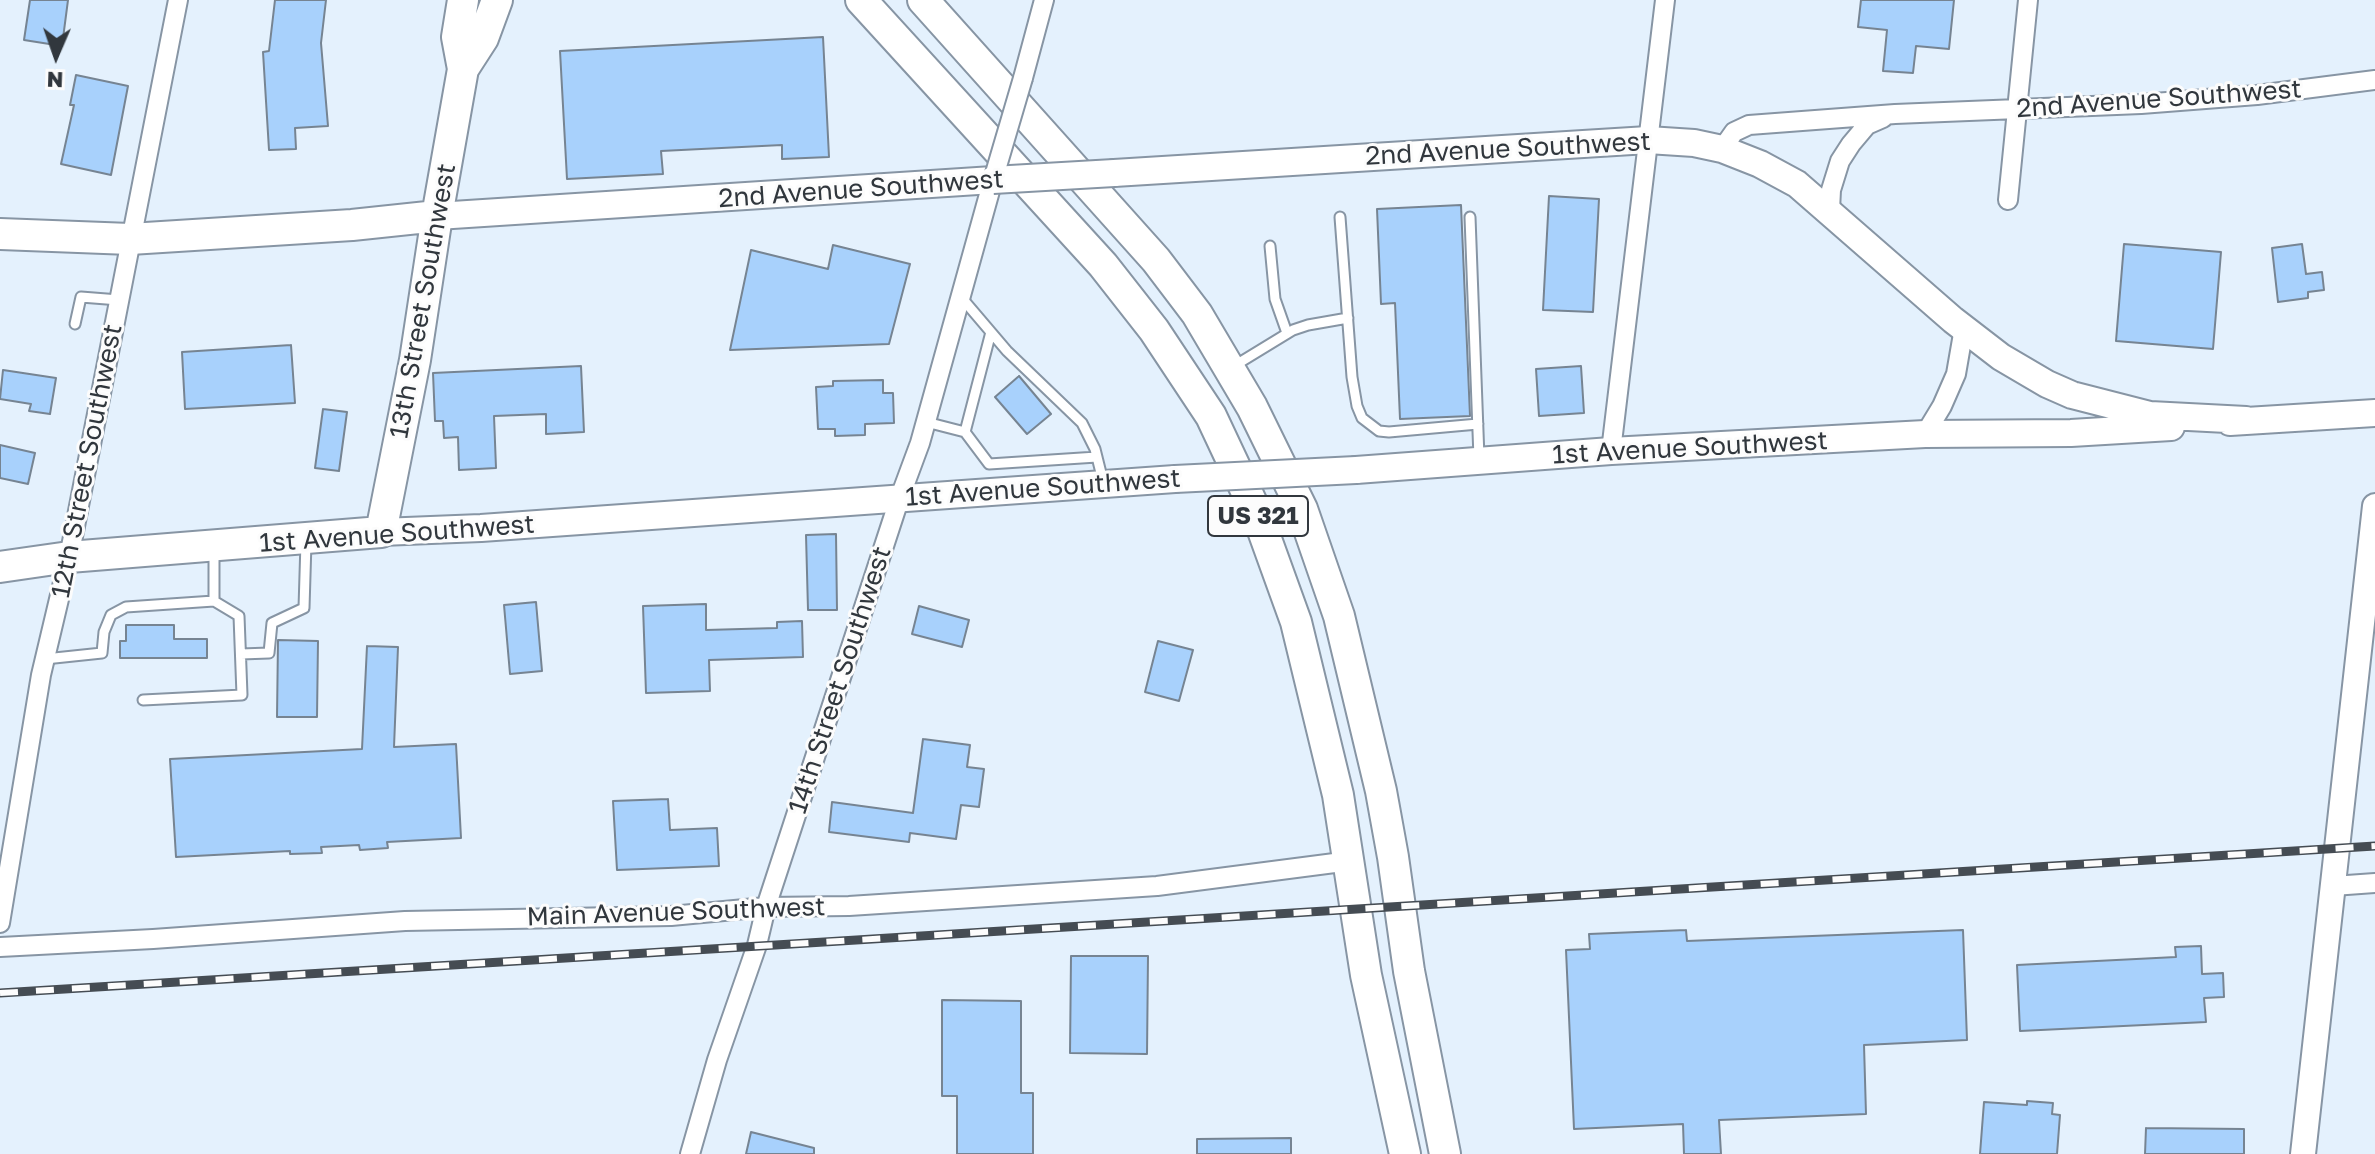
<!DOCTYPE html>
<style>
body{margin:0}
#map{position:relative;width:2375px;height:1154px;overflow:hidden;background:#e4f1fd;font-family:"Golos Text",sans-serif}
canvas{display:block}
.north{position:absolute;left:16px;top:16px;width:80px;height:80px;-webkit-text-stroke:6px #fcfcfc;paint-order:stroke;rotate:182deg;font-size:22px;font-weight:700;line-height:32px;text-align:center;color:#31373d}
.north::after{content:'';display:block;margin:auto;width:28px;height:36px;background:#31373d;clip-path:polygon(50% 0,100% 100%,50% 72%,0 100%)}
</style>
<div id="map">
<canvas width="2375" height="1154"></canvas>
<div class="north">N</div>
</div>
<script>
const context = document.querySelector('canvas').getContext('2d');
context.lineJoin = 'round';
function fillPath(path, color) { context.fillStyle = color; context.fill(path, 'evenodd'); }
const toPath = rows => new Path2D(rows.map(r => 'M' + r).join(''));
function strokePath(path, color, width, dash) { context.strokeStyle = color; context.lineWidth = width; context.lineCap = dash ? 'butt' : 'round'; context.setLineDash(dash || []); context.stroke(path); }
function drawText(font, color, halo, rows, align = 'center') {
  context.font = font + ' "Golos Text",sans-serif'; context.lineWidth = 6; context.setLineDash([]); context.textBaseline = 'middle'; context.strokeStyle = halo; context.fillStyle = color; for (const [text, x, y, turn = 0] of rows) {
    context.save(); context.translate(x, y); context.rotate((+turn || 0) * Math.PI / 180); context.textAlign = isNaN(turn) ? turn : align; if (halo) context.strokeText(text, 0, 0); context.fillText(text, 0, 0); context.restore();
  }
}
const building = toPath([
 [30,0,68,0,62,46,24,40,30,0],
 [275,0,326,0,321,43,328,126,295,128,296,149,269,150,263,52,269,51,275,0],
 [1861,0,1954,0,1949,49,1916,46,1913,73,1883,71,1887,30,1858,27,1861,0],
 [823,37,829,157,782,159,782,145,661,151,663,174,567,179,560,51,823,37],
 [76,75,128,86,111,175,61,164,74,105,70,105,76,75],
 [1549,196,1599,199,1593,312,1543,310,1549,196],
 [1461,205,1470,416,1400,419,1395,303,1381,304,1377,209,1461,205],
 [2124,244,2221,252,2213,349,2116,341,2124,244],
 [2302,244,2306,274,2322,272,2324,290,2308,292,2308,298,2278,302,2272,248,2302,244],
 [833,245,910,264,889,344,730,350,751,250,828,269,833,245],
 [291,345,295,403,185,409,182,352,291,345],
 [581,366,584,432,546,434,546,414,494,416,496,468,459,470,458,437,444,438,443,421,435,421,433,373,581,366],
 [1581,366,1584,413,1539,416,1536,369,1581,366],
 [3,370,56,378,50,414,29,411,31,404,0,399,3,370],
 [1019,376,1051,414,1027,434,995,397,1019,376],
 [883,380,883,393,893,393,894,423,865,424,865,435,835,436,835,429,818,429,816,387,833,386,833,381,883,380],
 [323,409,347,412,339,471,315,468,323,409],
 [0,445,35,453,28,484,0,478,0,445],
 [836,534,837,610,808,610,806,535,836,534],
 [536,602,542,671,510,674,504,605,536,602],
 [706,604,706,630,777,628,777,622,802,621,803,657,709,660,710,691,646,693,643,606,706,604],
 [919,606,969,620,962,647,912,634,919,606],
 [126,625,174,625,174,639,207,639,207,658,120,658,120,641,126,641,126,625],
 [278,640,318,641,317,717,277,717,278,640],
 [1158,641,1193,650,1179,701,1145,692,1158,641],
 [367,646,398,647,394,747,456,744,461,838,387,842,388,848,360,850,359,845,321,847,322,853,290,854,290,851,176,857,170,759,362,749,367,646],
 [923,739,970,745,967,767,984,769,979,807,961,805,956,839,910,833,909,842,829,832,832,802,913,813,923,739],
 [668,799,670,830,717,828,719,866,617,870,613,801,668,799],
 [1686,930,1687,941,1963,930,1967,1040,1864,1045,1866,1114,1719,1120,1721,1154,1684,1154,1683,1124,1574,1129,1566,950,1590,949,1589,934,1686,930],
 [2201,946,2202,974,2223,973,2224,997,2204,998,2206,1022,2020,1031,2017,965,2176,957,2175,947,2201,946],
 [1071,956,1148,956,1147,1054,1070,1053,1071,956],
 [942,1000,1021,1001,1021,1093,1033,1093,1033,1154,957,1154,957,1096,942,1096,942,1000],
 [2027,1101,2053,1103,2052,1114,2060,1115,2057,1154,1980,1154,1984,1102,2027,1105,2027,1101],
 [2146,1128,2244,1129,2244,1154,2145,1154,2146,1128],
 [751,1132,814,1148,814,1154,746,1154,751,1132],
 [1291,1138,1291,1154,1197,1154,1197,1139,1291,1138]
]);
fillPath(building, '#a8d1fc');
strokePath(building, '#768492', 2);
const service = toPath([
 [1340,217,1352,377,1357,406,1362,418,1379,431,1389,432,1478,424],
 [1470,217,1479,458],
 [1270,246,1275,299,1287,333],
 [961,297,1007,351,1082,423,1095,449,1103,481],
 [75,324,81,297,119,300],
 [991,332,965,432,989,464,1097,457],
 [1234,366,1293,330,1308,325,1348,318],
 [926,422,965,432],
 [241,654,269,653,272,623,304,608,306,542],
 [45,659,102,653,104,632,111,615,126,607,214,601,214,551],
 [143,700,242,695,239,616,214,601]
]);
const minor = toPath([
 [1023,78,1044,0],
 [1722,149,1734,132,1749,125,1895,114,2141,104,2257,95,2375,80],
 [2008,200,2028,0],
 [1830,210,1831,190,1840,161,1851,144,1867,125,1883,118],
 [1925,434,1942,406,1956,374,1964,328],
 [1611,451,1665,0],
 [2333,886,2375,883],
 [0,923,41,675,69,557,178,0],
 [0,947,153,939,405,921,671,916,766,907,849,906,1157,886,1350,861],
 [690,1154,717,1060,757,945,766,907,900,497,920,443,993,180]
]);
const tertiary = toPath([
 [2303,1154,2375,506]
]);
const secondary = toPath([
 [1114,173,1648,140,1694,143,1722,149,1760,164,1797,184,1953,320,2001,357,2047,384,2072,395,2150,415,2246,420],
 [437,216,993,180],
 [2230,422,2375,413],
 [1356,470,1611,451,1925,434,2071,433,2171,427],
 [381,532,481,528,1175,479]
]);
const primary = toPath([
 [463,69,483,38,497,0],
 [0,234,130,239,352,225,437,216],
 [0,567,69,557,381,532,415,360,437,216,463,69,457,37,463,0]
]);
const trunk = toPath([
 [861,0,1103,265,1154,330,1211,416,1257,514,1296,622,1338,795,1366,975,1405,1154],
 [923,0,1156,260,1197,314,1252,407,1302,509,1339,616,1381,791,1393,857,1409,971,1445,1154]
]);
strokePath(service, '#8795a4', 13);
strokePath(minor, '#8795a4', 22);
strokePath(tertiary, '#8795a4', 28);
strokePath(secondary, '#8795a4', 30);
strokePath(primary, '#8795a4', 34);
strokePath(trunk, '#8795a4', 34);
strokePath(service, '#fff', 9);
strokePath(minor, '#fff', 18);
strokePath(tertiary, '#fff', 24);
strokePath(secondary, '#fff', 26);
strokePath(primary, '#fff', 30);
strokePath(trunk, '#fff', 30);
const rail = toPath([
 [0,993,2375,846]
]);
strokePath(rail, '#454c53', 9);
strokePath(rail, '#fcfcfc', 6, [18]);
const minorBridge = toPath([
 [993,180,1023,78]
]);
const secondaryBridge = toPath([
 [993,180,1114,173],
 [1175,479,1356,470]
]);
strokePath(minorBridge, '#8795a4', 22, []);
strokePath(secondaryBridge, '#8795a4', 30, []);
strokePath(minorBridge, '#fff', 18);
strokePath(secondaryBridge, '#fff', 26);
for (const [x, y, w] of [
 [1258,516,100]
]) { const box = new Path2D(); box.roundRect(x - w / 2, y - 20, w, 40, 6); context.fillStyle = '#fcfcfc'; context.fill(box); strokePath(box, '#31373d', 2); }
drawText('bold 24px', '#31373d', null, [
 ["US 321",1258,516]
]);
drawText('26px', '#31373d', '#fcfcfc', [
 ["2nd Avenue Southwest",2159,99,-4],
 ["2nd Avenue Southwest",1508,149,-3],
 ["2nd Avenue Southwest",861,189,-4],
 ["13th Street Southwest",423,301,-80],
 ["1st Avenue Southwest",1690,448,-3],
 ["12th Street Southwest",87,461,-79],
 ["1st Avenue Southwest",1043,488,-4],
 ["1st Avenue Southwest",397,534,-4],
 ["14th Street Southwest",840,680,-72],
 ["Main Avenue Southwest",676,912,-2]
]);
</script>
